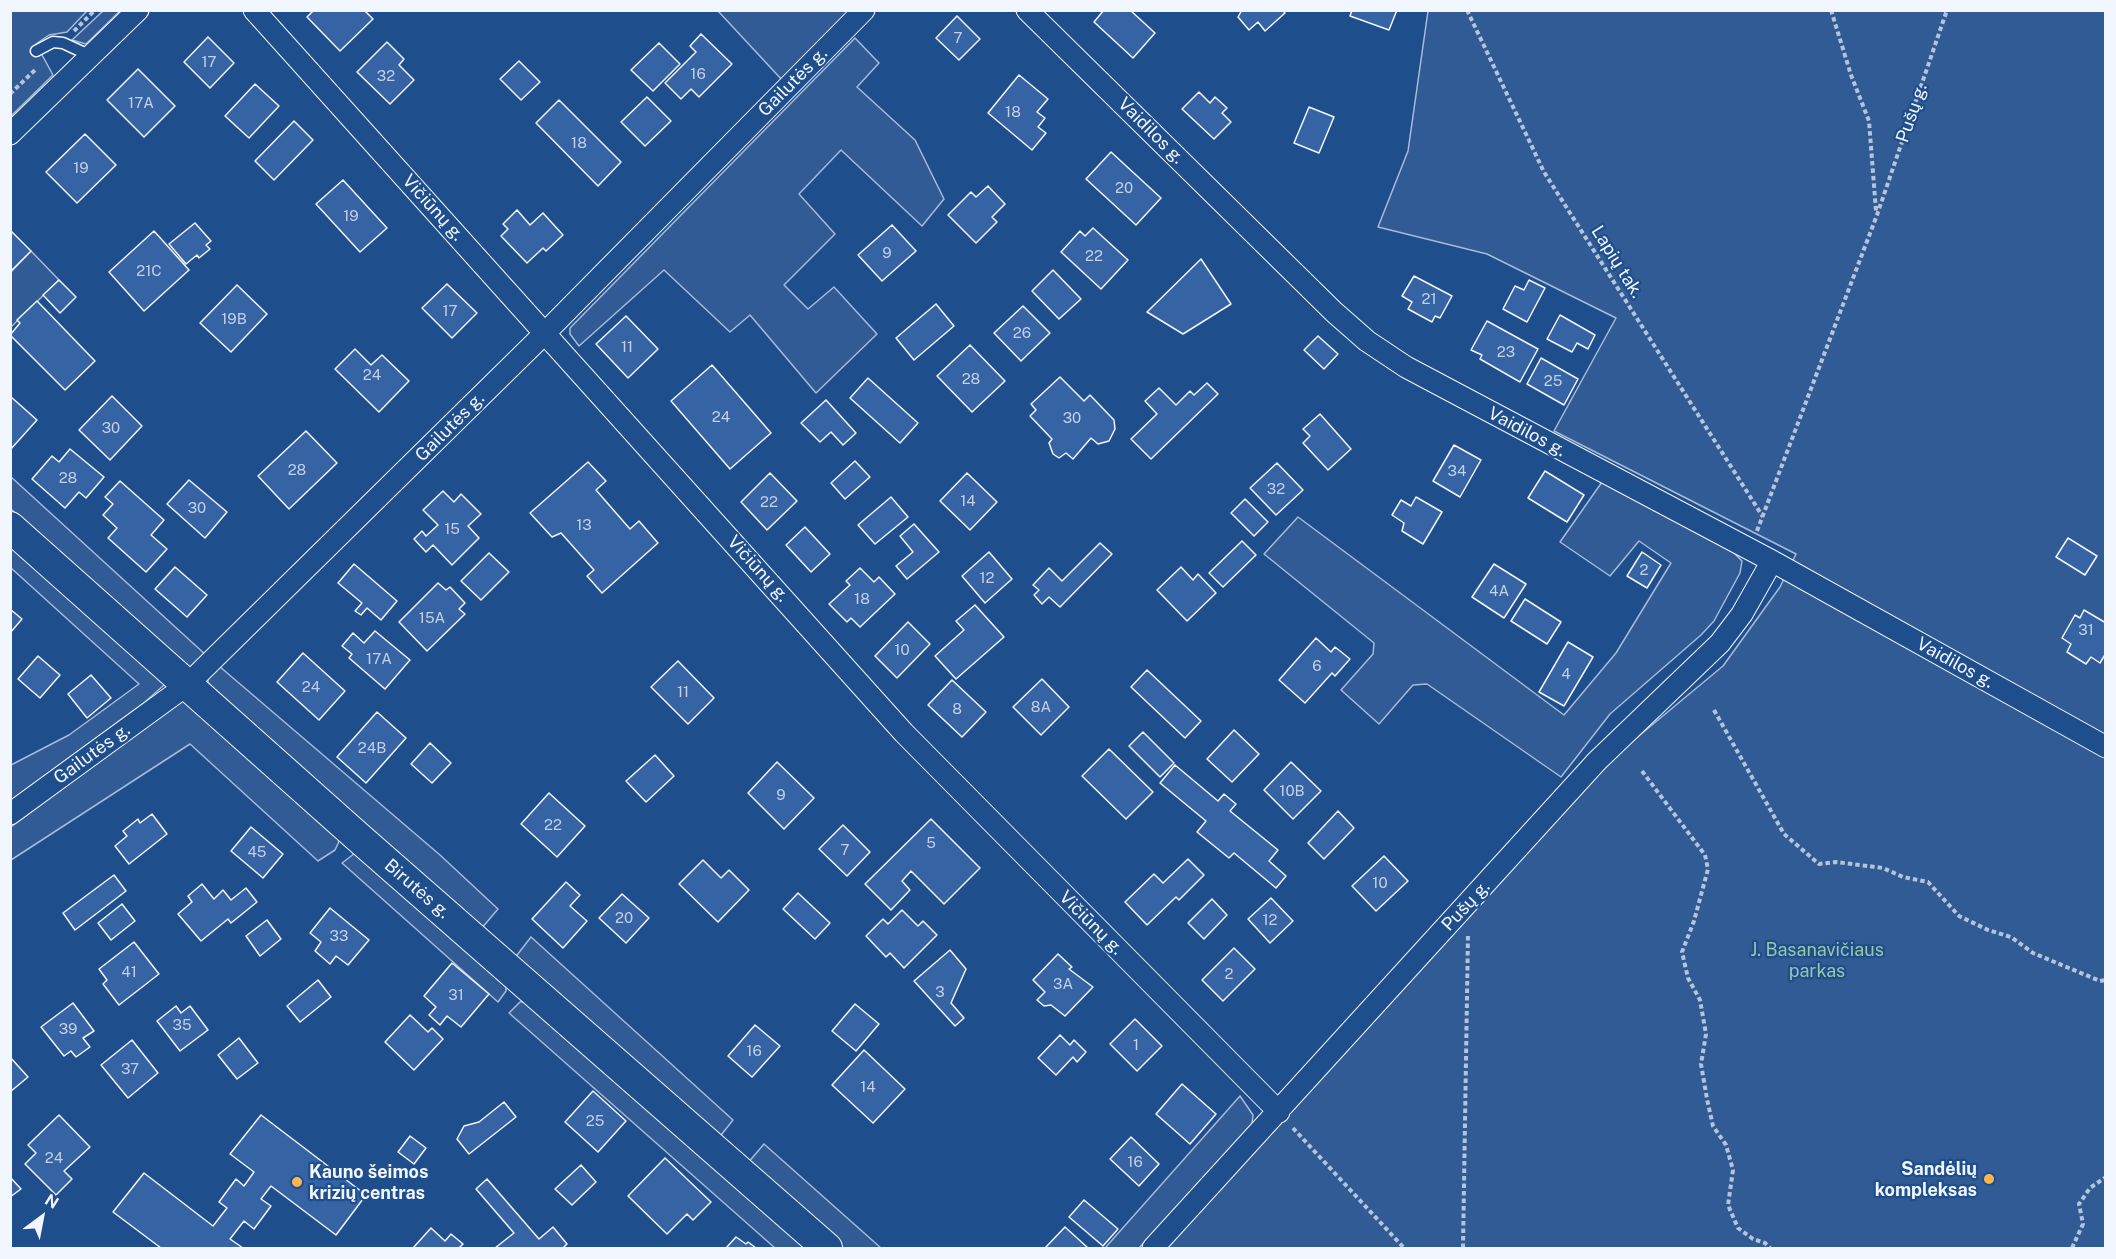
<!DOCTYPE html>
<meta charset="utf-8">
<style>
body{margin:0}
#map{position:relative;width:2116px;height:1259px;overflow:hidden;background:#1f4e8c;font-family:"Public Sans",sans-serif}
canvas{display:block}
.frame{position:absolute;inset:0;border:12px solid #f2f6ff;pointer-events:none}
.north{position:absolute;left:12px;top:1187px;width:60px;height:60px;-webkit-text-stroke:4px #1f4e8c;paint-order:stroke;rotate:32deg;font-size:16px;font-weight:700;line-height:24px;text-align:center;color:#f2f6ff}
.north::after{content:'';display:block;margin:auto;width:21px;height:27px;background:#f2f6ff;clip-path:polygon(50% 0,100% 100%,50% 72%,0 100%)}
</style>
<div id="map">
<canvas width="2116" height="1259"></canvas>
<div class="frame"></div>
<div class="north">N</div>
</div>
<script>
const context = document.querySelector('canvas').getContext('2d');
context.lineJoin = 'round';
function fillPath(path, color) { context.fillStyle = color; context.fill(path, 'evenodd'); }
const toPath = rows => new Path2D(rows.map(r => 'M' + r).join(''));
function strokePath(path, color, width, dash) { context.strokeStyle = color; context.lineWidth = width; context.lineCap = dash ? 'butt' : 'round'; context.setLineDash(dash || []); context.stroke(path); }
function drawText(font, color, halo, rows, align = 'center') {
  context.font = font + ' "Public Sans",sans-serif'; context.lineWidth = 4.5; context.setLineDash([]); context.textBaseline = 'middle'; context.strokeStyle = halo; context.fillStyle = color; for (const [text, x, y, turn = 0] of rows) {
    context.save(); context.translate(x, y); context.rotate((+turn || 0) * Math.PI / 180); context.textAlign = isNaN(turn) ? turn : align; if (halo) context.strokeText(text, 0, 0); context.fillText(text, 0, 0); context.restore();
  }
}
const built = toPath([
 [11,11,87,11,67,32,49,35,36,44,53,75,11,116,11,11],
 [103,11,120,11,86,44,72,40,103,11],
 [718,11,853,11,783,81,718,11],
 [1428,11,2105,11,2105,1248,1167,1248,1507,875,1605,764,1723,666,1780,587,1796,554,1554,431,1616,318,1487,254,1378,227,1408,151,1428,11],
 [855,38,879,63,857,87,915,140,944,199,922,226,841,150,799,194,835,234,784,285,808,309,834,287,877,334,816,393,750,315,730,332,664,270,579,346,570,334,570,328,855,38],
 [31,251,59,280,11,327,11,272,31,251],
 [10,476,207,656,190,668,184,666,11,509,10,476],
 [1602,482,1733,552,1742,561,1740,573,1714,621,1701,635,1610,714,1561,777,1427,684,1413,685,1379,724,1341,690,1373,654,1374,643,1264,554,1298,517,1564,715,1616,653,1671,563,1639,541,1610,576,1560,542,1602,482],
 [11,542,164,678,164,685,145,702,11,800,11,765,69,735,139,684,11,568,11,542],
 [219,666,440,855,498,909,481,929,208,683,208,678,219,666],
 [182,700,342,835,335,850,318,861,190,744,11,860,11,827,182,700],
 [359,850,506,980,506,991,498,1002,342,863,359,850],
 [531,937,733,1120,718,1139,514,959,531,937],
 [529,1001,810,1248,775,1248,509,1013,520,1002,529,1001],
 [1240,1096,1253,1115,1252,1124,1139,1248,1105,1248,1240,1096],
 [764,1144,881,1248,842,1248,747,1164,764,1144]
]);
fillPath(built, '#305b95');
strokePath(built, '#a8bbd7', 1.5);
const building = toPath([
 [314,10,364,10,373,19,340,51,307,17,314,10],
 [1104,10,1130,10,1155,33,1133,58,1094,22,1104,10],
 [1282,10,1285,13,1265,31,1258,22,1249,30,1238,17,1242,10,1282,10],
 [1352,10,1397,10,1389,30,1350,16,1352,10],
 [957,16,980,39,959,60,936,38,957,16],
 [701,34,732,64,699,97,691,89,681,99,665,83,696,52,690,46,701,34],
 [208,37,234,63,210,88,184,62,208,37],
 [387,42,404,59,399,65,414,80,390,104,357,72,387,42],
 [659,43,680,64,653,91,631,70,659,43],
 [519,61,540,82,521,100,500,79,519,61],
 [138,69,175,106,144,137,107,100,138,69],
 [1019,75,1048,99,1037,112,1045,118,1038,127,1046,133,1032,150,988,113,1019,75],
 [255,84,279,106,249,138,225,116,255,84],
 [1199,92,1210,103,1215,97,1227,108,1222,113,1231,122,1214,139,1182,109,1199,92],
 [647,97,671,121,645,146,621,122,647,97],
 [559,100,621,162,598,186,536,123,559,100],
 [1309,107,1334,117,1319,153,1294,143,1309,107],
 [294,121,313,140,274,180,255,161,294,121],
 [85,134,116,165,77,203,46,172,85,134],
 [1111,152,1161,198,1136,225,1086,179,1111,152],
 [343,180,387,228,360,252,316,204,343,180],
 [988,186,1005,204,992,217,997,222,976,243,948,215,971,192,976,197,988,186],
 [517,210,530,225,543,213,563,235,546,251,543,248,527,263,501,236,508,229,503,224,517,210],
 [195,223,211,241,206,245,210,249,199,258,197,255,186,264,169,244,195,223],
 [892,225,916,251,882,281,858,255,892,225],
 [1093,228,1128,260,1101,289,1061,252,1080,231,1085,236,1093,228],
 [10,230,31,251,10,272,10,230],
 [154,231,189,270,144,311,109,272,154,231],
 [1201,259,1231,304,1183,334,1147,312,1201,259],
 [1053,270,1081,299,1059,319,1032,291,1053,270],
 [1414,276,1452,296,1440,318,1435,316,1432,322,1408,309,1412,302,1402,296,1414,276],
 [59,280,76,297,60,313,43,295,59,280],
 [1529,280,1545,288,1527,322,1503,309,1515,286,1524,290,1529,280],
 [447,284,477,313,452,338,422,308,447,284],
 [237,285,267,314,231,352,200,323,237,285],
 [37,301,95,361,65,390,10,335,20,323,17,320,37,301],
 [936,304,954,326,914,360,896,338,936,304],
 [1023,306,1050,333,1021,361,994,333,1023,306],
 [1560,315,1595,335,1588,349,1577,343,1572,352,1547,339,1560,315],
 [626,316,658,349,628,378,596,344,626,316],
 [1487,321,1538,349,1520,382,1480,359,1482,355,1471,350,1487,321],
 [1318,336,1338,354,1324,369,1304,350,1318,336],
 [970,345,1005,381,972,412,937,376,970,345],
 [355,349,371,365,382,355,409,381,379,412,335,369,355,349],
 [1541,358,1578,379,1564,405,1527,384,1541,358],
 [712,365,771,433,730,469,671,401,712,365],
 [1060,377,1084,401,1090,395,1114,420,1115,429,1109,441,1098,444,1091,438,1073,459,1066,453,1059,458,1053,454,1049,443,1052,439,1030,416,1036,410,1031,404,1060,377],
 [868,378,918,423,900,443,850,398,868,378],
 [1207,383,1218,394,1151,459,1131,439,1157,414,1145,401,1159,388,1176,405,1190,391,1194,395,1207,383],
 [10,396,37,420,10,450,10,396],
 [112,396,142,426,110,460,79,430,112,396],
 [826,400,856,433,843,445,831,432,820,442,801,423,826,400],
 [1320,414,1351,449,1328,470,1303,443,1310,436,1303,429,1320,414],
 [306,431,337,463,289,509,258,476,306,431],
 [1454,445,1481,460,1460,497,1433,481,1454,445],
 [70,449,104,477,86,498,79,492,65,508,32,479,52,456,59,462,70,449],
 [855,461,870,477,845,499,831,483,855,461],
 [588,462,606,481,596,490,630,529,639,521,658,543,602,593,587,576,594,570,561,533,552,537,530,513,588,462],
 [1277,463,1303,490,1276,515,1250,488,1277,463],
 [1545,471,1584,495,1567,522,1528,498,1545,471],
 [770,473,797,501,767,530,741,502,770,473],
 [967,473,997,502,970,530,940,501,967,473],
 [189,480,227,512,205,538,167,504,189,480],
 [120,481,164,520,151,535,167,549,146,572,108,538,117,528,103,515,113,504,105,497,120,481],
 [443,491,454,502,461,494,481,514,468,526,479,538,452,565,433,545,426,552,414,539,422,531,426,536,438,525,423,510,443,491],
 [891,497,908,517,875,544,858,525,891,497],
 [1416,497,1442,512,1423,544,1402,531,1404,523,1392,515,1401,500,1411,506,1416,497],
 [1245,499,1268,522,1254,536,1231,513,1245,499],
 [914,524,939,552,907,579,896,566,913,552,900,536,914,524],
 [805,527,830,554,811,572,786,545,805,527],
 [2068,538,2097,556,2085,575,2056,557,2068,538],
 [1242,541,1256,555,1223,587,1209,573,1242,541],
 [1100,543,1112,554,1060,607,1049,597,1042,604,1034,595,1039,590,1033,585,1049,568,1062,581,1100,543],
 [989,552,1012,579,985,603,962,576,989,552],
 [1642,552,1661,565,1647,588,1627,576,1642,552],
 [489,553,509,572,481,600,461,581,489,553],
 [354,564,397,601,381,620,367,608,361,615,355,611,362,603,338,583,354,564],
 [1494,564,1526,584,1504,618,1472,597,1494,564],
 [175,567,207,595,187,617,155,589,175,567],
 [1181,567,1193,580,1198,574,1216,593,1187,621,1157,590,1181,567],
 [860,568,874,582,879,577,895,594,860,627,851,618,847,622,829,604,850,585,846,581,860,568],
 [438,583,446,590,450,587,465,603,459,609,465,614,427,651,399,622,438,583],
 [1525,599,1561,622,1547,644,1511,621,1525,599],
 [975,605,1004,637,956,679,935,656,964,630,956,621,975,605],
 [10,609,22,619,10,633,10,609],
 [2084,610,2106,623,2106,653,2100,663,2091,657,2086,664,2067,652,2071,644,2062,638,2075,615,2080,618,2084,610],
 [908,622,930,644,897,678,875,656,908,622],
 [375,631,410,660,385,689,349,658,352,654,342,646,353,633,364,643,375,631],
 [1316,638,1331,652,1335,647,1350,659,1335,676,1332,673,1305,703,1279,680,1316,638],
 [1568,642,1593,657,1564,706,1539,692,1568,642],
 [303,653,345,691,319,720,277,682,303,653],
 [38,656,60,675,40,698,18,679,38,656],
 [678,661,714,698,688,724,651,687,678,661],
 [1147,670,1201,721,1185,738,1131,687,1147,670],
 [91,675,111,698,87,718,68,694,91,675],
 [1042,679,1069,707,1041,735,1013,707,1042,679],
 [952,680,986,712,962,737,928,705,952,680],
 [377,712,406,738,366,783,337,757,377,712],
 [1234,730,1259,754,1232,782,1207,759,1234,730],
 [1143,732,1174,763,1160,777,1129,746,1143,732],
 [430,743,451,763,432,783,411,764,430,743],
 [1109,749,1153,792,1126,819,1082,776,1109,749],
 [655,755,674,776,646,802,626,781,655,755],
 [777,762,814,798,784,829,748,793,777,762],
 [1291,762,1321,791,1293,819,1264,790,1291,762],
 [1175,765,1218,801,1224,794,1236,804,1230,811,1278,850,1269,861,1286,876,1276,888,1234,853,1229,858,1197,832,1206,821,1160,783,1175,765],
 [549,793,585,826,557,857,521,824,549,793],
 [1338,811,1354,828,1324,859,1308,843,1338,811],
 [152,814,167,834,129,864,115,846,127,836,123,831,138,819,140,823,152,814],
 [931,819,980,868,944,904,911,871,902,881,910,890,891,910,865,884,931,819],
 [843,825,870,852,847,876,819,849,843,825],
 [251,827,283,854,263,878,231,851,251,827],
 [1384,856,1408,881,1376,911,1352,886,1384,856],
 [1188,859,1204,875,1179,900,1176,897,1147,925,1125,902,1154,874,1163,883,1188,859],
 [703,860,721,878,729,870,749,890,718,922,679,884,703,860],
 [114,875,126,891,75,930,63,913,114,875],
 [566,882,580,895,570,906,587,921,563,948,532,919,566,882],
 [202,884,214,899,223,890,231,900,246,888,257,902,231,923,228,919,201,941,178,914,192,902,188,896,202,884],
 [798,893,830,923,815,939,783,909,798,893],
 [622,894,649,918,626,943,599,918,622,894],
 [1271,898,1293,921,1270,943,1248,919,1271,898],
 [1212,899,1227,915,1204,939,1188,923,1212,899],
 [122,904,135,921,111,940,98,923,122,904],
 [330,908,369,940,348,965,336,956,330,964,315,951,321,942,310,933,330,908],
 [902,910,918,926,923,921,937,935,904,968,890,953,886,957,866,936,883,919,888,924,902,910],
 [267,920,281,939,260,956,246,936,267,920],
 [134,942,159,974,119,1005,103,984,107,980,99,969,134,942],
 [1234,948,1255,969,1223,1001,1202,980,1234,948],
 [950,950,966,969,951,1003,964,1018,955,1026,914,981,950,950],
 [1058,954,1072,967,1069,969,1093,987,1065,1016,1051,1005,1044,1006,1037,1000,1045,992,1033,980,1058,954],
 [452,963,489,994,461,1027,447,1016,440,1025,429,1015,436,1007,424,996,452,963],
 [318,980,331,997,300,1022,287,1006,318,980],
 [73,1003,94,1031,83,1038,90,1047,76,1057,71,1051,64,1056,41,1027,73,1003],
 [855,1004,879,1024,856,1051,832,1031,855,1004],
 [176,1006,181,1013,190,1006,208,1030,180,1051,157,1021,176,1006],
 [410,1015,428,1032,432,1028,443,1039,414,1070,385,1042,410,1015],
 [1135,1019,1162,1046,1137,1071,1110,1044,1135,1019],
 [755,1025,780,1046,752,1077,728,1056,755,1025],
 [1060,1035,1070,1045,1074,1040,1086,1052,1077,1062,1073,1057,1056,1075,1038,1058,1060,1035],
 [239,1038,258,1063,237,1079,218,1055,239,1038],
 [132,1040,158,1073,128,1098,101,1065,132,1040],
 [864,1050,905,1089,873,1123,832,1085,864,1050],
 [10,1057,28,1077,10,1092,10,1057],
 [1182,1084,1216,1114,1190,1144,1156,1114,1182,1084],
 [593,1091,626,1121,598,1152,565,1122,593,1091],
 [504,1102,516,1117,469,1154,457,1139,464,1126,479,1122,504,1102],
 [59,1115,90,1147,64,1171,72,1179,56,1195,25,1164,36,1153,28,1145,59,1115],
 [261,1115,366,1195,336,1235,271,1186,261,1199,271,1206,254,1229,244,1221,230,1239,243,1248,161,1248,113,1212,144,1173,213,1226,227,1208,219,1202,236,1179,244,1186,254,1172,230,1154,261,1115],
 [410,1136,426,1148,414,1164,398,1152,410,1136],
 [1131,1137,1159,1164,1139,1186,1110,1159,1131,1137],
 [665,1158,711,1202,693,1220,687,1214,667,1234,628,1196,665,1158],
 [581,1165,596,1182,572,1205,555,1189,581,1165],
 [10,1177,21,1189,10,1197,10,1177],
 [487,1179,539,1239,553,1227,567,1244,563,1248,495,1248,514,1233,476,1189,487,1179],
 [1084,1200,1118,1229,1103,1246,1069,1217,1084,1200],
 [1065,1227,1088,1248,1045,1248,1065,1227],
 [431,1228,445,1241,451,1234,463,1244,459,1248,413,1248,431,1228],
 [736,1237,746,1244,748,1242,756,1248,726,1248,736,1237]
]);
fillPath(building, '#3563a3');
strokePath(building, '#f2f6ff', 1.5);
const lane = toPath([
 [36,51,53,42,63,43,91,56]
]);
const street = toPath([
 [254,10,904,733,1279,1112],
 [1027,10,1334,312,1367,341,1406,367,1772,561,2106,747],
 [10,134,138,10],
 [10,814,187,685,545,333,864,10],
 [1153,1248,1597,761,1720,643,1742,614,1772,561]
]);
const secondary = toPath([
 [10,527,359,838,827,1248]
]);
strokePath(lane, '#f2f6ff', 13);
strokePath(street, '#f2f6ff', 23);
strokePath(secondary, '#f2f6ff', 32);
strokePath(toPath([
 [1467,10,1544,172,1763,517],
 [1831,10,1851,75,1869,121,1876,211],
 [74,31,95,10],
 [10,94,37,68],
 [1757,531,1877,215,1947,10],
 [1714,710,1784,834,1819,864,1836,862,1883,868,1903,877,1928,882,1959,916,1988,930,2011,937,2033,953,2100,981,2106,980],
 [1642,771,1705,855,1708,869,1694,921,1682,952,1688,978,1700,1000,1706,1034,1701,1064,1707,1099,1713,1126,1726,1145,1733,1170,1728,1205,1738,1228,1753,1239,1765,1243,1770,1248],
 [1293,1128,1404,1248],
 [1463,1248,1468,934],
 [2072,1248,2083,1224,2079,1204,2090,1188,2106,1177]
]), '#b3c4dc', 4, [4.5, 3]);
strokePath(lane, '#1f4e8c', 10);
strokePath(street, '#1f4e8c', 21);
strokePath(secondary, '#1f4e8c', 30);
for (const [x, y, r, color] of [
 [1989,1179,6,"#ffb74d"],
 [297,1182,6,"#ffb74d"]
]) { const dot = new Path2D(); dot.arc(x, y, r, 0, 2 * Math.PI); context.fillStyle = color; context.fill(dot); strokePath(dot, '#1f4e8c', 2); }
drawText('15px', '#c3d1e8', null, [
 ["7",958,38],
 ["17",209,62],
 ["16",698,74],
 ["32",386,76],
 ["17A",141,103],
 ["18",1013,112],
 ["18",579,143],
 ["19",81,168],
 ["20",1124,188],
 ["19",351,216],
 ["9",887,253],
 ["22",1094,256],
 ["21C",149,271],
 ["21",1429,299],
 ["17",450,311],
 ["19B",234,319],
 ["26",1022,333],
 ["11",627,347],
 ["23",1506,352],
 ["24",372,375],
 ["28",971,379],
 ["25",1553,381],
 ["24",721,417],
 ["30",1072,418],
 ["30",111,428],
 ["28",297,470],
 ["34",1457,471],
 ["28",68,478],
 ["32",1276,489],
 ["14",968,501],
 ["22",769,502],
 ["30",197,508],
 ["13",584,525],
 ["15",452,529],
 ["2",1644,570],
 ["12",987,578],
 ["4A",1499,591],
 ["18",862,599],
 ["15A",432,618],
 ["31",2086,630],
 ["10",902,650],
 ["17A",379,659],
 ["6",1317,666],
 ["4",1566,674],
 ["24",311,687],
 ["11",683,692],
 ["8A",1041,707],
 ["8",957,709],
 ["24B",372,748],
 ["10B",1292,791],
 ["9",781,795],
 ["22",553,825],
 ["5",931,843],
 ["7",845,850],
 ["45",257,852],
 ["10",1380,883],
 ["20",624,918],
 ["12",1270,920],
 ["33",339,936],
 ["41",129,972],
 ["2",1229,974],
 ["3A",1063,984],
 ["3",940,992],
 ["31",456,995],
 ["35",182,1025],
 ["39",68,1029],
 ["1",1136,1045],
 ["16",754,1051],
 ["37",130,1069],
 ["14",868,1087],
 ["25",595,1121],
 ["24",54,1158],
 ["16",1135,1162]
]);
drawText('18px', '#f2f6ff', '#1f4e8c', [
 ["Gailutės g.",793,82,-45],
 ["Pušų g.",1912,113,-71],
 ["Vaidilos g.",1151,131,45],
 ["Vičiūnų g.",433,208,48],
 ["Lapių tak.",1617,262,58],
 ["Gailutės g.",450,427,-45],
 ["Vaidilos g.",1527,432,28],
 ["Vičiūnų g.",758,569,48],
 ["Vaidilos g.",1955,663,29],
 ["Gailutės g.",92,754,-36],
 ["Birutės g.",417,889,41],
 ["Pušų g.",1466,906,-47],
 ["Vičiūnų g.",1091,923,45]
]);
drawText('18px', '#97c8a6', '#1f4e8c', [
 ["J. Basanavičiaus",1817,950],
 ["parkas",1817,971]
]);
drawText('bold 18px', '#f2f6ff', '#1f4e8c', [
 ["Sandėlių",1977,1169],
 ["kompleksas",1977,1190],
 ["Kauno šeimos",309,1172,"left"],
 ["krizių centras",309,1193,"left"]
], 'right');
</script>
